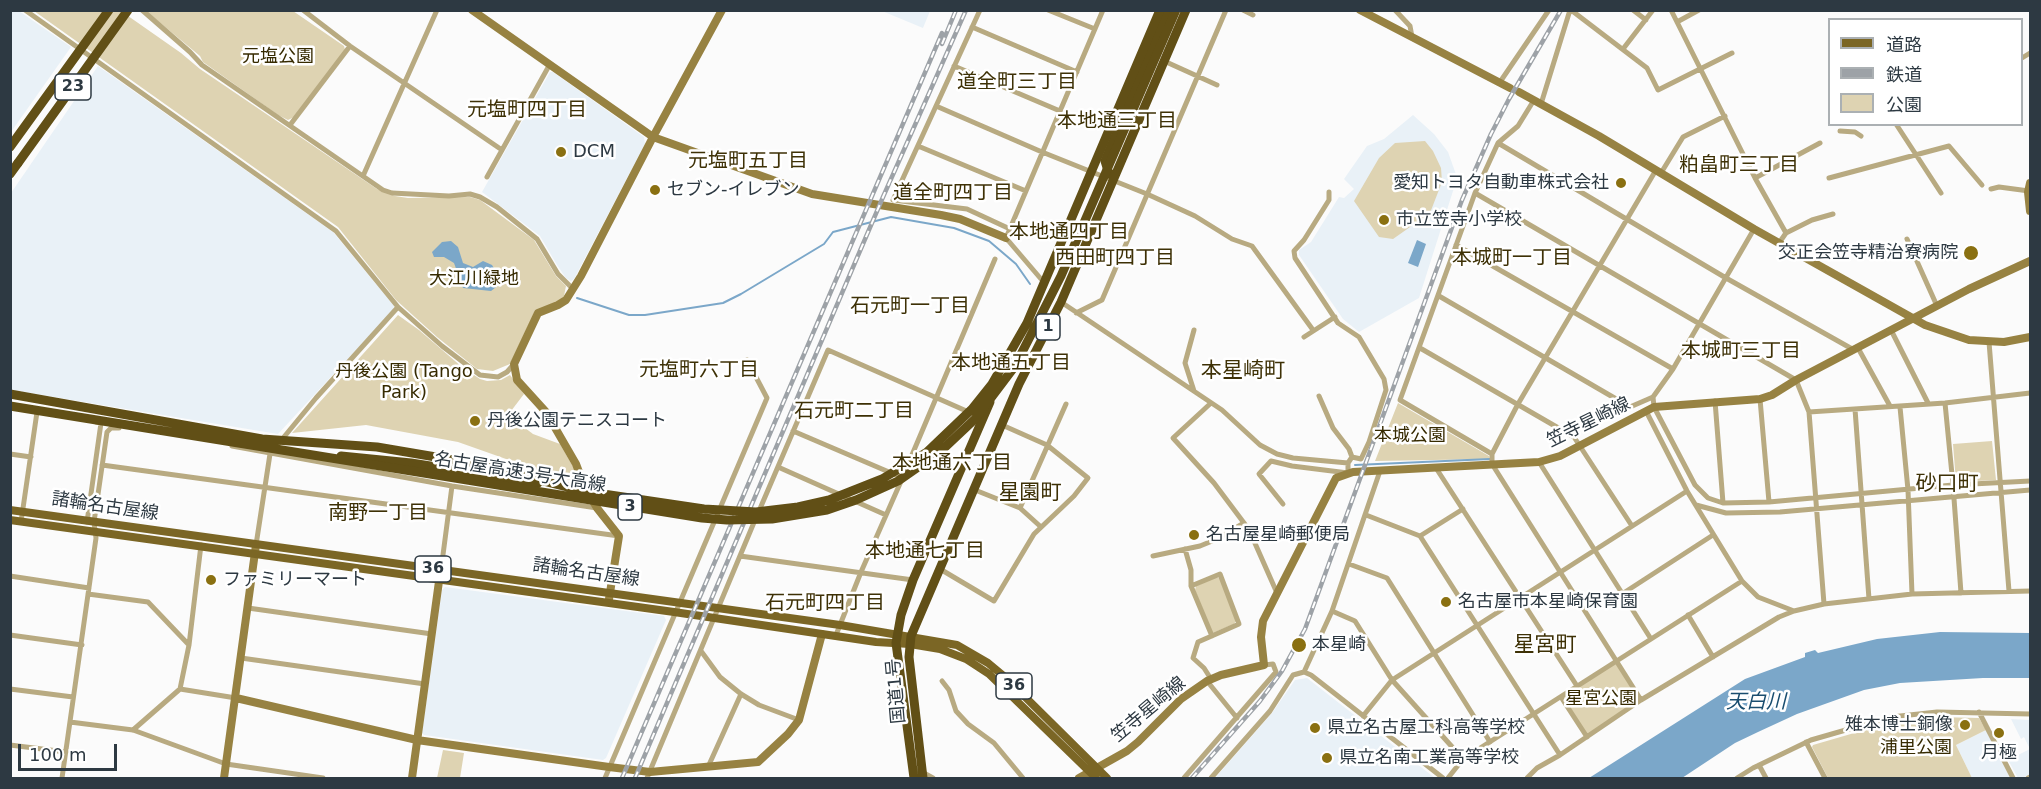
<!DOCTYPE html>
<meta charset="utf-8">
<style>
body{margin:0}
#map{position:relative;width:2041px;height:789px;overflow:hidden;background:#fbfbfb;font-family:"DejaVu Sans","Noto Sans JP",sans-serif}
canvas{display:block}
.frame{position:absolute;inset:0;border:12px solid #2d3942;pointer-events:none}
.legend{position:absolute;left:1828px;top:18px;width:195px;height:108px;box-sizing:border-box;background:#fff;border:2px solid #abb0b3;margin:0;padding:8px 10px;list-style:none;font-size:18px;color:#2d3942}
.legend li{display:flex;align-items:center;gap:12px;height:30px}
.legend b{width:30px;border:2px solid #abb0b3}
.scale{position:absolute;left:18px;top:744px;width:99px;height:27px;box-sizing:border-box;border:3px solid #2d3942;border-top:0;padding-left:8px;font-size:18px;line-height:21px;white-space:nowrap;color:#2d3942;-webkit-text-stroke:4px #fff;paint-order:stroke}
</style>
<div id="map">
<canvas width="2041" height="789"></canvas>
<div class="frame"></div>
<ul class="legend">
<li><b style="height:8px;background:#7b6625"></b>道路</li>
<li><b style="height:8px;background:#9da2a7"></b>鉄道</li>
<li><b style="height:16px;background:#ded3b2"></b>公園</li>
</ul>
<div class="scale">100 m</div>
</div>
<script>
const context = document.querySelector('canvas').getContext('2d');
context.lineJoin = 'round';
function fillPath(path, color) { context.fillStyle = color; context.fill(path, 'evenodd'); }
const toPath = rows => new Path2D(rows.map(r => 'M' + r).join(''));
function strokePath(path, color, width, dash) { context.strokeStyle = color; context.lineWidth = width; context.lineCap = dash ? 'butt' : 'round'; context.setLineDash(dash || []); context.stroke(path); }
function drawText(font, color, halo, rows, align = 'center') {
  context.font = font + ' "DejaVu Sans","Noto Sans JP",sans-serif'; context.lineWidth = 5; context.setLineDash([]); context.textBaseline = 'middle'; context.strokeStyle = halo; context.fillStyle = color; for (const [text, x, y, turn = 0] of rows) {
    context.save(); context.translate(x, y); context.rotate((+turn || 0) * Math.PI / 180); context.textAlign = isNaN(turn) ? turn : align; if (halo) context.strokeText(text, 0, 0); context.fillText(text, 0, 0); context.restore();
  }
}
fillPath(toPath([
 [11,10,19,11,71,47,11,132],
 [882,11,930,11,923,28],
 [98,66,333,232,394,306,393,310,278,434,11,390,11,193],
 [550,72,553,72,644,137,645,144,574,279,571,281,566,278,557,265,540,236,482,192],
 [1413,115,1434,134,1448,152,1458,180,1453,191,1419,298,1359,332,1343,319,1299,255,1299,250,1311,242,1339,197,1344,198,1354,189,1344,179,1367,146,1384,139],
 [445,587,664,616,666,620,606,758,603,760,424,735,422,733,442,590],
 [1307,678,1435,778,1215,778,1272,713,1295,680],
 [2011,719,2030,720,2030,774,2022,778,2018,778,2008,760,2030,749,2024,737,2021,739],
 [1986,730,2010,778,1972,778,1956,745]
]), '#e9f1f7');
fillPath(toPath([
 [34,11,121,11,181,53,200,69,377,189,395,196,408,198,470,197,480,200,534,240,556,276,566,286,564,296,559,302,535,311,510,364,493,371,477,369,437,337,396,300,338,227],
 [146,11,293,11,344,46,345,50,294,117,288,120,278,115,203,62,200,56],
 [1425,141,1433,151,1441,168,1442,182,1430,213,1393,239,1379,237,1354,201,1379,158,1395,143],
 [398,315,419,330,462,367,480,379,487,381,501,380,510,375,524,394,508,415,533,434,560,444,575,470,578,482,557,477,458,442,366,425,292,433],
 [1398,403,1489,456,1490,459,1375,461],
 [1992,441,1996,480,1956,482,1953,444],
 [1217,577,1220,579,1236,621,1234,624,1215,632,1212,632,1195,590,1196,586],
 [1616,661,1641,700,1587,737,1561,697],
 [1937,717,1979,718,1986,730,1956,745,1972,778,1828,778,1812,747,1813,745,1892,722],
 [443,750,464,753,460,778,437,778]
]), '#ded3b2');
fillPath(toPath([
 [1417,240,1426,244,1418,267,1408,263],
 [451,241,458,247,463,263,473,267,483,261,492,265,498,275,500,284,491,291,463,288,454,263,444,257,434,257,432,252,442,242],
 [1940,632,2030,633,2030,678,1983,678,1900,683,1864,690,1797,714,1758,732,1735,743,1682,778,1589,778,1745,679,1805,657,1805,653,1815,650,1818,653,1877,639]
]), '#7ba7c9');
strokePath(toPath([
 [577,298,629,315,645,315,723,303,741,294,824,244,833,232,891,217,954,228,989,241,1016,264,1030,284],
 [1355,465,1490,459]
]), '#7ba7c9', 2);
strokePath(toPath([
 [25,10,336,231,398,307,442,346,480,375,498,377,507,372,514,364],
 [142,10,190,52,202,65,383,190,392,193,449,196,470,194,480,197,497,207,537,239,558,274,573,289],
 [303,10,350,46,502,150],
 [980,10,893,200,967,209,1010,229],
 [1048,10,1095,29],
 [1243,10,1253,15],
 [1395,10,1410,26,1412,37],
 [1571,10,1647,68,1658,90,1732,53],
 [1633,10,1646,20],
 [1671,10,1755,178,1786,233],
 [1677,22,1699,10],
 [972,27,1077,72],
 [1623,49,1653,10],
 [2022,58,2030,53],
 [1164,61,1217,85],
 [954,66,1060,111],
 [1500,82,1549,10],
 [1541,104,1570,10],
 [936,106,1042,152,1147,194,1195,216,1232,239,1252,246,1313,330],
 [1896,124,1941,193],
 [290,125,350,46],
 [1840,131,1855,132,1861,136],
 [1498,143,1726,278,1854,350],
 [918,146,1026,191],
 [1661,173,1683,137,1725,116],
 [363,176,437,10],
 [487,177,550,64],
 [1755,178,1820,143],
 [1829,178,1949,146,1982,185],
 [1991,189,1999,187,2029,191],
 [1329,192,1329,200,1304,240,1294,251,1295,258,1338,323,1359,337,1384,379,1386,390,1369,442,1361,459,1352,457],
 [1475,193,1796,380,1809,412,1824,604],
 [1907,239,1937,306],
 [1779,243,1786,233,1812,220,1833,214],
 [1456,245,1673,369],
 [1041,279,1006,238,1103,10],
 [1439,296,1630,407,1653,397,1673,369,1754,229],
 [1061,302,1222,410,1260,445,1277,454,1293,458,1348,463],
 [1076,313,1102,300,1226,10],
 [1891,330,1928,403],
 [1045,332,1055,338],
 [1304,337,1335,317],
 [1989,342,2009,591],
 [1420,348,1574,437,1632,526],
 [1858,348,1890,406],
 [1194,391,1185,363,1194,330],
 [1653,397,1654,407,1695,485,1708,498,1723,503,1769,502,1953,485,2030,481],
 [1760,399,1769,502],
 [1715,401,1723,503],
 [1211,403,1173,438,1214,483,1244,523,1250,532,1277,593],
 [1945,403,1953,485,1961,593],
 [1900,407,1908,490,1912,594],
 [1855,409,1869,599],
 [1646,411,1687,491,1742,581,1758,597,1794,611],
 [1809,412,1945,403,2030,393],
 [793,431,903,478],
 [232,446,452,486,597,508],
 [10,454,31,457],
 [1492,454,1400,400,1475,193,1498,143,1518,126,1534,100],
 [909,462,995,259],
 [1539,462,1651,639],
 [102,465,619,536],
 [778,467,886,515],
 [1436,468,1577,686],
 [975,490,1020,508,1041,527],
 [1283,504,1259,474,1271,461,1292,466,1348,473,1348,463,1352,457,1349,449,1333,428,1319,396],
 [1696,505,1726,513,1780,512,2030,490],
 [1020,508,1066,404],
 [759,511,828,350,971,413],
 [1366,515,1420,536,1560,755],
 [21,522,37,412],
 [87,522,101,423,96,422],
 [1420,536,1463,509],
 [256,545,270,454,316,398,398,307],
 [1185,549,1191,570,1191,586,1212,636],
 [740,556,913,580],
 [1153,556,1200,546,1217,539,1244,523],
 [1349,564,1387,578,1490,742],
 [940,569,994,601,1034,534,1074,496,1088,478,1047,445,1002,425],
 [441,570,452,486],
 [10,576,89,588],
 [1191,586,1220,574,1239,624,1198,642,1193,658,1204,668,1211,679],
 [88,594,148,602,189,645],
 [1622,594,1713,535],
 [248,608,432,634],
 [1332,611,1355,621,1392,680,1463,759],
 [1688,615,1713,657],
 [10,635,82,645],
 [836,635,861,572,902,479],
 [701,651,720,677,741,694,759,705,799,720],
 [241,658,425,684],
 [1304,672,1332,611,1380,471],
 [942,681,949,690,956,711,968,724,994,743,1023,778],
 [1207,681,1237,718],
 [10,689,73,697],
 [180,689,236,698],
 [1561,697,1587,737],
 [1641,700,1492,464,1492,454,1518,404,1656,170],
 [1979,712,2013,778],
 [1363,716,1392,680,1687,491],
 [70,722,133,730,226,764,323,778],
 [133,730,180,689,189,645,201,545],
 [1806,742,1825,778],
 [10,745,66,752],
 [1759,765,1766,778],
 [708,767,741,694],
 [922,772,933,778],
 [62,778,96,538,94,522,107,432,111,428,119,428],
 [605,778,767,398,747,360],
 [647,778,755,520],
 [1184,778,1276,672,1273,664,1264,665],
 [1211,778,1270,711,1293,675,1304,672,1311,675,1443,778],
 [1448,778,1463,759,1742,581],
 [1527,778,1537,768,1560,755,1641,700,1779,617,1794,611,1824,604,1912,594,2030,591],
 [1737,778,1753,768,1811,740,1891,717,1937,712,2030,714],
 [2028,778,2030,777]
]), '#b8aa81', 5);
strokePath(toPath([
 [472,10,653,137,812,194,941,215,960,219,1006,238],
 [1360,10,1510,88],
 [1519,92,1599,136,1754,229,1925,325,1969,340,2004,342,2030,337],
 [2030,183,2028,192,2030,211],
 [609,599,619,536,597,508,585,488,576,464,546,412,517,380,514,364,538,313,558,305,566,300,581,276,653,137,722,10],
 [236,698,417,740,609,767,650,772,758,762,788,734,799,720,822,634],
 [224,778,256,545],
 [412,778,440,574],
 [1079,778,1127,751,1138,742,1181,699,1207,681,1221,675,1264,665,1261,637,1263,621,1336,478,1353,472,1539,462,1560,456,1654,407,1760,399,1772,395,1796,380,1969,289,2030,261]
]), '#978242', 8);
strokePath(toPath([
 [10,510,840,625,957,645,988,663,1006,678,1107,778],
 [10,520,674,612,876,642,910,644,940,649,966,659,989,674,1096,778]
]), '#7b6625', 8);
strokePath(toPath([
 [10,174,18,163],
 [1109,174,1105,161,1168,10],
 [341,456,411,463,538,483],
 [914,778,896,643,901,615,913,580,990,402],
 [923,778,909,657,911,636,1019,384,1061,302,1186,10]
]), '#614f16', 9);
const rail = toPath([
 [942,44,956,10],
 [622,778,942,33],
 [635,778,883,197,966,10],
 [1192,778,1260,701,1282,671,1305,629,1462,200,1491,134,1509,99,1561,10]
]);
strokePath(rail, '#9da2a7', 4.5);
strokePath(rail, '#fff', 2, [7]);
strokePath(toPath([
 [10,147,109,10],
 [18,163,128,10],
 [10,394,262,439,377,447,471,463,583,491,704,509,756,512,798,507,829,500,882,479,927,452,972,409,992,384,1027,323,1160,10],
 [10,406,702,518,727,520,772,519,827,510,856,500,898,481,941,451,975,419,1015,366,1061,276,1176,10]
]), '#614f16', 9);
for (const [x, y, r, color] of [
 [561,152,6,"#8a7011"],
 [1621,183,6,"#8a7011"],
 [655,190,6,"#8a7011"],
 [1384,220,6,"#8a7011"],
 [1971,253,8,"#8a7011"],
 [475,421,6,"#8a7011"],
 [1194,535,6,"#8a7011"],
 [211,580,6,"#8a7011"],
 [1446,602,6,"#8a7011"],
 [1299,645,8,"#8a7011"],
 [1965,725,6,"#8a7011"],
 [1315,728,6,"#8a7011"],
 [1999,733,6,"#8a7011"],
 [1327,758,6,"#8a7011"]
]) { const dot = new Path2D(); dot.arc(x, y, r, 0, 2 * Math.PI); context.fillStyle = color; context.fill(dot); strokePath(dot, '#fff', 2); }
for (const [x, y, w] of [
 [73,87,36],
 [1048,327,24],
 [630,507,24],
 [433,569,36],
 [1014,686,36]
]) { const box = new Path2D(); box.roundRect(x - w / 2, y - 13, w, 26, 4.5); context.fillStyle = '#fff'; context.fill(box); strokePath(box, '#2d3942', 1.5); }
drawText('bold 16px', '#2d3942', null, [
 ["23",73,87],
 ["1",1048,327],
 ["3",630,507],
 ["36",433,569],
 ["36",1014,686]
]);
drawText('18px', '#362a00', '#fff', [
 ["元塩公園",278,57],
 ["大江川緑地",474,279],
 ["丹後公園 (Tango",404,372],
 ["Park)",404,393],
 ["本城公園",1410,436],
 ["星宮公園",1601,699],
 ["浦里公園",1916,748]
]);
drawText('18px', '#2d3942', '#fff', [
 ["DCM",573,152],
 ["愛知トヨタ自動車株式会社",1609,183,"right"],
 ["セブン-イレブン",667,190],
 ["市立笠寺小学校",1396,220],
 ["交正会笠寺精治寮病院",1958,253,"right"],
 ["丹後公園テニスコート",487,421],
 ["名古屋星崎郵便局",1206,535],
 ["ファミリーマート",223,580],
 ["名古屋市本星崎保育園",1458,602],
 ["本星崎",1312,645],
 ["雉本博士銅像",1953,725,"right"],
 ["県立名古屋工科高等学校",1327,728],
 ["月極",1999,753,"center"],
 ["県立名南工業高等学校",1339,758]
], 'left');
drawText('18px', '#2d3942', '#fff', [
 ["笠寺星崎線",1589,423,-26],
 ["名古屋高速3号大高線",520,473,9],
 ["諸輪名古屋線",105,507,8],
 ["諸輪名古屋線",586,573,8],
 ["国道1号",897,691,-95],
 ["笠寺星崎線",1149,710,-40]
]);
drawText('20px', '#3e3106', '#fff', [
 ["道全町三丁目",1017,83],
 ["元塩町四丁目",527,111],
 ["本地通三丁目",1117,122],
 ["元塩町五丁目",748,162],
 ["粕畠町三丁目",1739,166],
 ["道全町四丁目",953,194],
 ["本地通四丁目",1069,233],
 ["西田町四丁目",1115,259],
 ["本城町一丁目",1512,259],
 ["石元町一丁目",910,307],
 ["本城町三丁目",1741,352],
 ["本地通五丁目",1011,364],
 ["元塩町六丁目",699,371],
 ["石元町二丁目",854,412],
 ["本地通六丁目",952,464],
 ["南野一丁目",378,514],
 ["本地通七丁目",925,552],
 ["石元町四丁目",825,604]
]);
drawText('italic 20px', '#194d6f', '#fff', [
 ["天白川",1756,703]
]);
drawText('21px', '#3e3106', '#fff', [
 ["本星崎町",1243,372],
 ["砂口町",1947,485],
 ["星園町",1030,494],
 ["星宮町",1545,646]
]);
</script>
